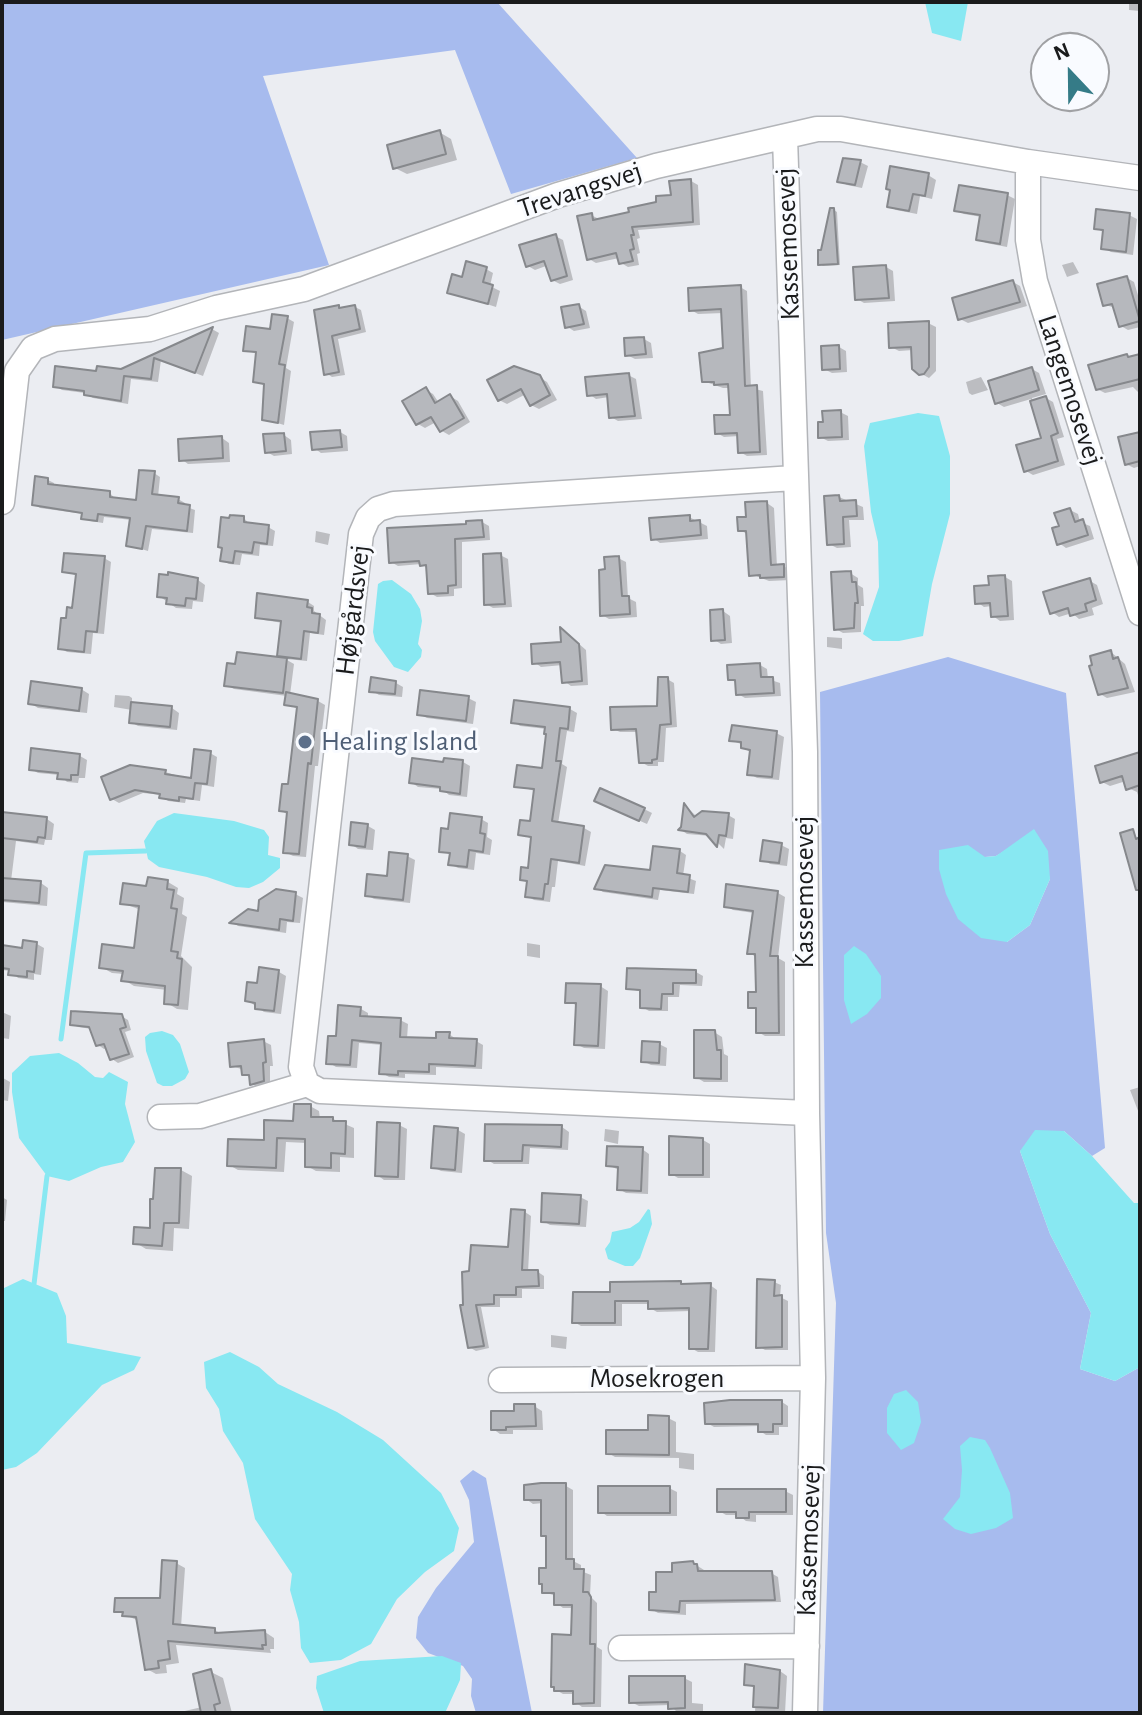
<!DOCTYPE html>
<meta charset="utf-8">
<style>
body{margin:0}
#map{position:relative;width:1142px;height:1715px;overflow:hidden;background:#ebedf2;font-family:"Alegreya Sans",sans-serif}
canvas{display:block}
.frame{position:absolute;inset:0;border:4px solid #1a1b1c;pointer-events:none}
.north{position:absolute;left:1030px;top:32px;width:80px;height:80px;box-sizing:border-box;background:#f9fbff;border:2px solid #a0a1a4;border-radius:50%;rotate:338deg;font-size:22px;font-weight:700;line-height:32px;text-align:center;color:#1a1b1c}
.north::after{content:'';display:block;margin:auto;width:28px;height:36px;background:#357b87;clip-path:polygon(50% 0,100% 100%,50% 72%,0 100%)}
</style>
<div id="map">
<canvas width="1142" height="1715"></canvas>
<div class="frame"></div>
<div class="north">N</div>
</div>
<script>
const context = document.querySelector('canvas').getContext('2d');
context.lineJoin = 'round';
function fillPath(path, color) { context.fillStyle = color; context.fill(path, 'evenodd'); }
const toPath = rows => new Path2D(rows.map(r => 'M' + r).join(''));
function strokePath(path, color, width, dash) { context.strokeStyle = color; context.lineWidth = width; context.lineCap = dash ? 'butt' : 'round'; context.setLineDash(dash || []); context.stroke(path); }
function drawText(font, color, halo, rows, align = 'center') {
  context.font = font + ' "Alegreya Sans",sans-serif'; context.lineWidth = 6; context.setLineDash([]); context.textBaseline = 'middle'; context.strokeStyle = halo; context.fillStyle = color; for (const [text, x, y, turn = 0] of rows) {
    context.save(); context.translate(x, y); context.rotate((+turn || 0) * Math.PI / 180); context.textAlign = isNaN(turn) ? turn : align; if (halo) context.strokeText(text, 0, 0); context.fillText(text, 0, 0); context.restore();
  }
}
fillPath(toPath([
 [2,2,497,2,637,158,511,194,455,50,263,76,329,265,2,340],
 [948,657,1066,693,1105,1148,1092,1156,1064,1131,1020,1151,1050,1234,1091,1313,1080,1369,1115,1381,1140,1367,1140,1713,823,1713,836,1303,826,1233,820,692],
 [1034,830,1050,879,1030,925,1007,942,985,857,996,856,1010,848],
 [473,1470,486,1478,532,1713,476,1713,471,1696,472,1679,463,1666,428,1653,416,1638,418,1617,436,1588,474,1542,469,1500,460,1481]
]), '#a7bbee');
fillPath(toPath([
 [925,2,968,2,961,41,932,33],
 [918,413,939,416,950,456,950,514,932,584,923,636,899,641,873,641,863,634,879,587,878,542,871,512,864,446,870,423],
 [392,580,411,594,420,609,422,621,418,644,422,650,421,657,408,672,394,667,375,641,373,632,378,584,383,581],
 [174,813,234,821,264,830,269,837,268,855,280,858,280,868,263,882,249,888,236,887,207,877,159,867,148,859,144,841,157,821],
 [1034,829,1048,851,1050,879,1030,925,1007,942,981,938,958,919,946,894,939,869,939,850,968,845,985,857,996,856],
 [854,946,866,954,881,976,881,998,867,1014,851,1024,844,1000,844,955],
 [162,1031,173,1035,180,1044,189,1072,185,1079,172,1086,163,1086,157,1083,146,1051,145,1037,150,1033],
 [59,1053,78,1063,95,1077,103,1078,109,1072,128,1082,125,1104,135,1142,123,1162,101,1167,69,1181,47,1176,19,1138,12,1092,12,1073,30,1056],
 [1035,1130,1064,1131,1092,1156,1134,1203,1140,1203,1140,1367,1115,1381,1080,1369,1091,1313,1050,1234,1020,1151],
 [648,1209,650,1210,652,1224,640,1258,633,1266,625,1266,608,1259,605,1249,610,1242,612,1232,630,1228,639,1222],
 [23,1279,57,1293,66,1316,67,1343,141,1357,134,1370,102,1385,37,1453,16,1467,2,1470,2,1289],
 [230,1352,259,1367,278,1384,337,1412,383,1440,441,1493,459,1528,454,1551,425,1572,397,1599,371,1644,341,1660,310,1663,301,1648,299,1622,290,1590,292,1574,255,1519,243,1463,223,1431,219,1409,206,1388,204,1362],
 [906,1390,918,1402,921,1422,914,1443,901,1450,887,1433,887,1408,894,1394],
 [970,1437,985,1440,990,1448,1010,1493,1013,1518,996,1528,971,1534,955,1529,943,1519,960,1497,962,1470,960,1446],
 [442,1656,461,1663,460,1680,445,1713,324,1713,316,1688,317,1676,360,1661]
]), '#88e8f2');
fillPath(toPath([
 [1129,2,1140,2,1140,11,1129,10],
 [439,132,451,139,457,160,407,174,395,168],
 [860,162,868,166,862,188,847,185,840,181],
 [928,175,936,180,932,199,920,196,917,214,896,210,889,206,892,190],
 [691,181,698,185,700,225,638,230,640,238,637,239,640,253,637,254,639,265,628,267,621,263,619,258,596,263,589,259,591,215,599,219,631,213,673,196],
 [1007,195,1015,199,1007,247,986,243,978,239,982,217,964,214,956,210],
 [834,210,837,212,840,265,823,266,820,264],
 [1129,215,1137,219,1133,255,1111,252,1103,248,1105,233,1096,228],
 [555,236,563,240,573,280,560,284,552,280,546,266,535,270,528,266],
 [1073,262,1079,273,1067,277,1062,265],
 [886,267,893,271,895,301,864,303,857,299],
 [486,269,493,273,490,286,500,291,496,307,449,292,463,279],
 [1127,278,1134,282,1140,302,1140,327,1128,330,1121,326,1116,308,1105,305],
 [1013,282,1020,286,1027,306,968,323,960,319],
 [740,287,747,291,751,388,763,391,767,455,747,456,740,452,739,436,724,437,717,433,732,417,730,388,723,388,703,381,725,350,723,313,698,314,691,310],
 [578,306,586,311,590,328,574,331,566,326],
 [339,307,355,307,361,310,366,332,338,339,345,375,332,377,326,373,316,312],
 [287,318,294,322,286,368,291,371,284,425,264,419,266,386,255,381,258,354,245,350,272,332],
 [928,323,936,327,936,371,929,378,920,373,913,350,899,351,891,347],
 [212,329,219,333,203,376,161,360,158,382,131,379,128,404,93,398,85,393,62,390,55,386,98,374,121,371],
 [644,339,651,343,653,358,635,359,627,355],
 [839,347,846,351,847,372,832,373,824,369],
 [1127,356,1131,358,1140,356,1140,394,1133,387,1105,393,1097,389],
 [1032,369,1039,373,1046,394,1032,398,1033,402,1046,398,1053,402,1064,437,1057,439,1065,465,1033,475,1026,471,1044,439,1031,399,1004,407,997,403],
 [628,375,636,379,642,419,618,421,611,417,609,397,596,399,589,394],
 [539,377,547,382,557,400,539,409,531,405,526,394,507,404,499,400],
 [981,377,988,390,972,395,969,393,966,382],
 [426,390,433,394,439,403,450,396,458,401,470,422,449,435,442,431,436,422,425,428,418,424],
 [840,412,848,416,849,440,828,441,820,437],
 [340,432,347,436,348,451,321,453,314,448],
 [1140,434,1140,466,1134,468,1126,464],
 [284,435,291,440,292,454,274,456,267,452],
 [222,438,229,443,230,462,188,464,181,459],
 [154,473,160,477,158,497,178,499,185,503,184,506,195,510,193,533,152,529,148,551,128,545,132,520,104,517,103,523,90,521,83,517,84,514,40,508,34,504,48,480,54,483,54,487,110,493,116,500,138,502],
 [839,497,863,507,864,520,849,520,851,547,837,548,829,544],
 [767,503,774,508,777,567,783,566,791,570,791,580,769,581,751,574,747,534,740,530,748,519],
 [1070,510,1078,514,1080,522,1090,526,1094,539,1066,548,1059,543,1061,528],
 [689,517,707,526,708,539,660,543,653,538],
 [244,518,250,525,268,527,275,531,273,546,260,545,259,556,242,554,240,565,229,564,222,560],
 [482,522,489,526,490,540,462,542,462,588,454,589,454,596,437,597,430,593,429,569,421,564,398,566,391,562],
 [316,531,330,534,328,545,315,542],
 [500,555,508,559,512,607,493,608,486,604],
 [104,558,111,562,104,634,93,633,91,654,67,652,60,648,68,621,74,610,78,576,64,571],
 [618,558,626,562,628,598,636,602,637,617,609,619,602,615],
 [850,573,858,578,858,585,863,588,864,606,861,606,861,632,843,633,836,629],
 [1005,577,1012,581,1014,620,1000,621,993,616,992,606,984,607,977,602],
 [198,580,205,585,203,602,193,601,192,609,176,608,159,596],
 [1090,581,1097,585,1103,604,1092,608,1094,615,1079,619,1072,613,1059,617,1052,612],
 [308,602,314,606,314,611,326,620,324,635,310,633,307,661,286,659,279,655,283,623,264,620,257,616],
 [723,611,730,616,732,643,721,644,713,639],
 [563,630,586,650,588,685,571,686,564,681,563,665,541,667,534,662,563,644],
 [827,637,842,638,842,649,827,647],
 [1111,652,1125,664,1135,692,1107,698,1100,694],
 [287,660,294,664,290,695,318,701,325,705,318,766,315,766,306,857,293,856,285,852,288,815,281,810,290,786,299,709,286,704,287,696,234,689,226,685],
 [760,665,767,669,768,679,780,683,781,696,745,698,738,694,737,683,730,679],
 [667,679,674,683,677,727,666,728,664,762,658,762,658,766,648,766,641,762,638,732,620,732,613,729,659,708],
 [396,683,403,687,402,697,379,695,371,690],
 [81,689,89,694,87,713,38,708,30,703],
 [115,695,129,696,132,698,132,704,172,708,179,713,177,730,138,726,131,722,132,710,114,707],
 [468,698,476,702,473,724,427,718,419,714],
 [570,709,577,713,574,732,567,731,562,764,567,767,558,824,584,828,591,832,585,866,558,861,555,887,552,887,550,902,534,900,527,896,528,883,522,879,530,870,533,839,520,834,532,824,535,791,517,786,544,770,547,729,520,726,514,722],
 [776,733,784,737,779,780,757,778,750,774,750,752,743,747,743,745,731,740],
 [210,753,217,757,214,787,202,785,200,801,186,799,185,803,168,801,162,795,143,793,119,803,112,799,165,772,193,780],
 [1140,754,1140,801,1137,792,1128,788,1126,781,1110,786,1102,782],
 [80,756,87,760,85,778,79,778,78,783,67,782,60,775,38,773,31,769],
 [463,762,470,766,467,797,449,795,442,789,418,787,411,782,445,764],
 [604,805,644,809,652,813,647,824],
 [686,806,697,817,728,815,735,819,733,839,726,838,724,849,711,836,687,834,681,830],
 [2,814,47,819,54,824,52,840,45,840,44,845,16,841,11,881,41,883,48,888,47,906,2,902],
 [481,819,488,823,487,837,492,840,490,855,476,853,474,870,458,868,450,864,452,855,441,851],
 [368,826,375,830,373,850,358,849,351,844],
 [781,845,789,849,787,866,770,864,763,859],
 [680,851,686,855,683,876,696,881,694,894,660,890,658,900,603,892,597,888,652,872],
 [407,856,415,860,410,903,374,899,367,895,388,878],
 [168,882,178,888,177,894,184,898,182,914,187,917,181,956,192,967,188,1010,177,1009,167,1003,167,990,134,986,124,980,124,974,112,973,101,967,136,950,141,910,122,903,148,888],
 [778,893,785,897,778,958,785,962,785,1036,765,1036,758,1032,758,1011,750,1006,758,994,757,958,750,953,754,913,733,910,726,906],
 [295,894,303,898,300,923,287,922,286,933,238,926,233,922,259,913],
 [25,942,37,944,44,948,41,975,34,974,34,980,18,978,11,971,2,970,2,947,24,950],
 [527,943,540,945,540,958,527,956],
 [279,972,286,976,281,1014,264,1012,247,1000,259,986],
 [696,972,703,976,702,986,680,985,679,997,668,997,668,1011,649,1011,642,1007,642,992,628,988],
 [600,986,608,991,605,1049,584,1048,576,1044,578,1006,567,1001],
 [361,1009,368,1013,368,1018,400,1020,408,1024,407,1039,438,1040,449,1034,456,1039,476,1041,483,1045,482,1069,436,1067,436,1075,405,1074,405,1078,389,1077,382,1073,383,1045,359,1043,357,1068,336,1067,328,1062,338,1038],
 [2,1012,11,1016,9,1039,2,1038,2,1042],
 [121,1016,128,1020,131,1030,125,1032,134,1057,118,1063,112,1059,108,1048,104,1049,98,1045,92,1029,78,1027,72,1024],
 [714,1032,722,1037,724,1054,728,1056,728,1082,704,1082,696,1077],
 [263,1041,271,1045,273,1066,270,1066,270,1085,259,1088,252,1084,251,1078,244,1074,244,1070,232,1066],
 [659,1044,667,1048,666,1066,651,1065,643,1061],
 [2,1070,3,1078,10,1082,8,1101,2,1100],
 [1140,1087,1140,1116,1130,1090],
 [310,1106,319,1111,320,1119,333,1119,354,1128,354,1158,340,1157,340,1172,316,1171,307,1166,307,1143,286,1142,284,1172,238,1170,229,1165,295,1123],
 [399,1125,407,1129,405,1180,384,1180,377,1175],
 [562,1127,569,1132,568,1150,530,1148,529,1164,494,1164,486,1159],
 [605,1129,619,1131,618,1144,604,1141],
 [458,1130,465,1134,462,1173,441,1171,433,1167],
 [703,1140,710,1144,710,1178,678,1178,671,1174],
 [642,1149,649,1154,648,1194,626,1193,619,1189,619,1170,608,1165],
 [181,1170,192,1176,189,1229,174,1228,173,1251,146,1249,136,1243,152,1230],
 [2,1197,7,1200,5,1221,2,1221],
 [580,1197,588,1201,586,1227,550,1225,543,1221],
 [525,1212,531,1216,528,1272,538,1272,544,1276,544,1289,522,1289,522,1298,500,1298,500,1307,481,1307,489,1348,476,1351,469,1347,462,1307,510,1249],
 [774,1282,781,1285,780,1297,788,1301,788,1350,765,1350,758,1346],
 [681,1283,686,1286,710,1285,717,1290,715,1352,698,1352,691,1348,691,1311,657,1312,650,1308,650,1304,622,1304,622,1326,581,1326,574,1322,612,1294],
 [551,1335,567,1337,566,1349,551,1347],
 [782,1402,788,1406,788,1427,779,1427,779,1435,766,1435,760,1431,760,1426,714,1427,707,1423],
 [534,1406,542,1411,543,1430,513,1430,513,1434,500,1434,493,1429],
 [668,1418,676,1422,676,1452,694,1454,694,1470,679,1468,679,1458,615,1457,608,1453,650,1432],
 [566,1486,573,1490,573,1561,581,1565,581,1571,591,1575,590,1596,597,1603,597,1647,602,1650,601,1707,582,1707,575,1702,575,1694,563,1694,556,1690,573,1637,574,1608,563,1608,556,1603,556,1596,544,1592,548,1538,543,1535,543,1503,533,1504,526,1499],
 [669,1488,677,1492,677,1516,607,1516,600,1511],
 [785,1491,793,1495,793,1515,756,1515,756,1522,746,1521,738,1515,726,1515,719,1511],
 [176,1563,185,1568,181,1627,215,1630,223,1635,265,1632,274,1638,274,1649,270,1649,271,1653,176,1645,179,1663,166,1665,167,1673,156,1674,147,1669,139,1621,116,1611,162,1600],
 [693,1563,704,1570,704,1573,771,1573,778,1577,781,1602,686,1604,686,1615,658,1613,651,1609,658,1594,674,1574],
 [780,1671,787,1676,785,1713,755,1713,756,1688,746,1684],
 [211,1672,223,1678,232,1713,176,1713,202,1707],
 [684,1678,692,1682,692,1703,703,1704,703,1713,677,1712,670,1705,639,1706,631,1702]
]), '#0003');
strokePath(toPath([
 [61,1039,86,853,145,851],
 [34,1284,47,1176]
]), '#88e8f2', 5);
const building = toPath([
 [440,130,446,154,393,169,387,145,440,130],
 [843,158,861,160,855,185,837,182,843,158],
 [890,166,929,173,925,196,913,194,909,211,887,207,890,190,886,189,890,166],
 [691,179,693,222,632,227,634,235,631,235,634,249,630,250,633,261,619,264,616,253,587,260,577,216,592,213,593,220,629,212,628,208,656,202,656,196,671,195,669,181,691,179],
 [959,185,1008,193,1000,244,976,240,980,215,954,211,959,185],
 [830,208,834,208,838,264,818,265,818,250,821,250,830,208],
 [1096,209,1130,213,1126,252,1101,249,1103,230,1094,229,1096,209],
 [556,234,567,276,551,281,544,261,526,267,519,245,556,234],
 [466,261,487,267,483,282,493,285,488,304,447,293,452,274,462,277,466,261],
 [886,265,889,298,855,300,853,267,886,265],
 [1127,276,1140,321,1119,327,1112,304,1103,306,1097,284,1127,276],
 [1013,280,1020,302,958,320,952,298,1013,280],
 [741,285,745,386,757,385,760,452,738,453,737,433,715,434,714,415,730,415,728,384,714,385,714,382,702,382,699,353,723,348,721,309,689,311,688,288,741,285],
 [579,304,584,324,565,328,561,307,579,304],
 [339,305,339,308,355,305,360,329,332,336,339,372,324,375,314,310,339,305],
 [272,314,288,316,279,364,285,365,278,423,262,420,264,384,253,382,256,352,243,351,246,326,270,329,272,314],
 [929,321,929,367,924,374,919,375,912,369,911,347,889,348,888,323,929,321],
 [213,327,195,373,154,358,151,379,124,376,121,401,84,395,84,391,53,387,55,366,96,371,97,366,121,369,213,327],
 [644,337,646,354,625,356,624,338,644,337],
 [839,345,840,369,822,370,821,346,839,345],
 [1127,354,1128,357,1140,354,1140,379,1096,390,1088,365,1127,354],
 [514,366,540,375,550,395,530,406,521,389,498,401,487,380,514,366],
 [1032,367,1039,390,995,404,988,381,1032,367],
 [629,373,635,416,609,418,607,394,587,396,585,377,629,373],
 [426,387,435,403,450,394,464,418,440,432,431,417,416,425,402,401,426,387],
 [1046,396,1058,433,1051,436,1058,461,1024,472,1016,445,1041,438,1030,401,1046,396],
 [841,410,842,437,818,438,818,422,823,422,822,411,841,410],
 [340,430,342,447,312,450,310,432,340,430],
 [1140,432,1140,461,1125,465,1118,437,1140,432],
 [284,433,286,451,265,453,263,434,284,433],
 [222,436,223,458,179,461,178,439,222,436],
 [139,470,155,471,152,494,179,497,178,503,190,505,187,531,146,526,142,549,126,546,130,518,98,514,97,521,81,519,82,513,32,505,35,476,48,478,48,484,110,491,110,497,136,500,139,470],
 [839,495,840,501,856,500,857,516,843,517,844,544,827,545,824,496,839,495],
 [767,501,771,565,784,564,784,577,760,578,760,575,749,576,746,531,738,531,737,517,746,517,745,502,767,501],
 [1070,508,1075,522,1083,519,1088,535,1057,545,1052,528,1059,526,1054,513,1070,508],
 [230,515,244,516,244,522,269,525,267,544,254,542,252,553,235,551,233,563,220,561,222,548,218,547,221,517,229,518,230,515],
 [690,515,690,521,700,520,701,535,651,540,649,518,690,515],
 [482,520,484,537,455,539,456,585,448,586,448,593,428,594,426,565,420,566,419,561,389,563,387,528,466,524,466,521,482,520],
 [64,553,105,556,97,632,86,631,84,652,58,649,61,618,66,618,67,607,72,608,76,574,62,572,64,553],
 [501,553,505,604,484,605,483,554,501,553],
 [619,556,622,596,629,596,630,614,600,616,599,570,605,569,604,557,619,556],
 [851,571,852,582,856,582,858,603,855,603,854,628,834,630,831,572,851,571],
 [168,572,198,578,196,599,186,598,185,606,166,604,167,598,157,597,159,574,168,575,168,572],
 [1005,575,1008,616,991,617,990,603,975,604,974,586,989,585,988,576,1005,575],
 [1090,578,1096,600,1085,604,1087,611,1070,616,1068,608,1050,614,1043,592,1090,578],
 [257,593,308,600,307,607,312,608,312,613,320,614,318,633,304,631,301,659,277,656,281,621,255,618,257,593],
 [723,609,725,640,711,641,710,610,723,609],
 [560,627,579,644,582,681,562,683,560,662,532,664,531,644,561,642,560,627],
 [1111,650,1113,659,1118,657,1128,688,1098,695,1089,666,1092,665,1090,656,1111,650],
 [237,652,287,658,283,693,224,686,227,663,235,664,237,652],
 [760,663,761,677,773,677,774,693,736,695,735,680,728,680,727,665,760,663],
 [371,677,396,681,395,694,369,692,371,677],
 [658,677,668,677,671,724,660,725,657,759,652,760,652,763,639,763,636,729,611,730,610,707,657,706,658,677],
 [31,681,82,688,79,711,28,704,31,681],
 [420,690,469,696,466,721,417,715,420,690],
 [286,692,318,699,311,764,308,763,299,854,283,853,287,812,279,811,282,784,288,784,297,707,284,705,286,692],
 [514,700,570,707,568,729,560,728,556,761,561,761,552,821,584,826,579,863,551,859,548,884,545,884,543,899,525,897,527,881,520,880,521,867,528,868,531,837,518,835,520,820,530,821,534,789,514,787,517,765,542,768,546,734,544,734,545,727,511,723,514,700],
 [131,702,172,706,170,727,129,723,131,702],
 [732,725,777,731,772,777,747,775,750,750,741,748,741,742,729,741,732,725],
 [31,748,80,754,78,775,71,775,71,780,57,779,58,773,29,770,31,748],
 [194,749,211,751,207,784,195,783,193,799,179,797,179,801,159,798,160,794,135,790,110,800,101,777,130,765,166,770,165,774,191,778,194,749],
 [1140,752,1140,785,1126,790,1122,776,1100,783,1095,766,1140,752],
 [412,758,443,762,444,758,463,760,460,794,440,791,440,787,409,783,412,758],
 [600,788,645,808,639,821,594,801,600,788],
 [684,803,694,817,702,811,729,813,726,836,719,835,717,847,706,834,678,830,681,827,684,803],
 [2,812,47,817,45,838,38,837,37,842,2,838,2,812],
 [450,813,482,817,480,833,485,834,483,852,469,850,467,867,448,865,450,853,439,852,441,828,448,829,450,813],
 [351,822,368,824,365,847,349,845,351,822],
 [1133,829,1136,839,1140,837,1140,890,1136,890,1120,833,1133,829],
 [763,840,782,843,779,863,760,861,763,840],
 [653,846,680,849,677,873,690,875,688,892,653,888,652,897,594,889,605,865,650,870,653,846],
 [389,852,408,854,403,900,365,896,367,874,387,876,389,852],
 [148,877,168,880,167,889,174,890,171,908,177,909,171,951,178,952,177,958,182,959,178,1005,164,1004,165,986,121,981,123,971,99,968,102,944,134,948,139,906,120,904,123,883,146,886,148,877],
 [2,878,41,881,39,903,2,900,2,878],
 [726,884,778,891,770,956,778,956,779,1033,756,1033,756,1008,748,1008,748,992,756,992,755,954,747,954,753,911,724,907,726,884],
 [276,889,296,892,293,921,280,919,279,930,229,923,248,909,258,911,259,900,276,889],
 [23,940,37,942,34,972,27,971,27,977,8,975,9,969,2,968,2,945,22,948,23,940],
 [259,967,279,970,274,1011,255,1009,255,1003,245,1001,247,982,257,983,259,967],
 [627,968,696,970,696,983,673,983,673,994,662,994,661,1009,640,1008,640,990,626,989,627,968],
 [566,983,601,984,598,1046,574,1045,576,1003,565,1003,566,983],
 [338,1005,361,1007,360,1016,401,1018,400,1037,436,1038,436,1032,450,1032,449,1038,477,1039,475,1066,429,1064,429,1072,398,1071,398,1075,379,1074,381,1043,352,1040,350,1065,326,1064,328,1036,336,1036,338,1005],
 [71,1011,122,1014,126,1027,120,1029,129,1054,110,1060,104,1044,96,1046,89,1027,70,1025,71,1011],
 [694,1030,715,1030,717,1050,721,1050,721,1079,694,1078,694,1030],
 [264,1039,266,1062,263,1063,264,1081,250,1085,249,1075,242,1075,241,1066,230,1067,228,1043,264,1039],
 [642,1041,660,1042,659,1063,641,1062,642,1041],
 [294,1104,311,1104,311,1117,333,1117,333,1121,346,1121,345,1154,331,1153,331,1168,305,1167,305,1139,277,1138,276,1168,227,1166,228,1139,264,1140,264,1120,293,1121,294,1104],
 [377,1122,400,1123,398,1177,375,1176,377,1122],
 [485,1124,562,1125,561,1147,523,1145,522,1161,484,1161,485,1124],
 [434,1126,458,1128,455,1170,431,1168,434,1126],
 [669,1136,703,1138,703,1175,669,1175,669,1136],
 [607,1146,643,1147,641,1191,617,1190,618,1167,606,1166,607,1146],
 [155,1168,181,1168,179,1223,164,1223,162,1246,133,1244,134,1227,150,1228,150,1199,153,1199,155,1168],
 [542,1193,581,1195,579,1224,541,1222,542,1193],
 [511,1209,525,1210,522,1270,538,1270,539,1286,516,1287,516,1295,494,1295,494,1304,476,1305,484,1346,468,1348,460,1305,463,1305,462,1272,469,1271,471,1245,508,1247,511,1209],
 [757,1279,775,1280,774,1296,782,1295,782,1347,756,1348,757,1279],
 [681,1281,681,1284,711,1283,708,1349,689,1349,689,1308,648,1309,648,1301,615,1301,615,1323,572,1323,573,1292,610,1292,610,1282,681,1281],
 [730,1400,782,1400,782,1424,773,1424,773,1432,758,1432,758,1424,705,1424,704,1403,730,1400],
 [514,1404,535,1404,536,1426,506,1427,506,1430,491,1430,491,1411,514,1411,514,1404],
 [648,1415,669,1416,669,1455,606,1454,606,1430,648,1430,648,1415],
 [541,1483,566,1483,566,1559,574,1559,574,1569,584,1569,583,1592,588,1592,591,1597,590,1644,595,1644,594,1703,573,1704,573,1691,554,1691,554,1687,551,1687,552,1634,571,1635,572,1605,554,1605,554,1593,542,1593,542,1584,539,1584,539,1568,546,1568,546,1536,541,1536,541,1500,524,1500,524,1485,541,1483],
 [598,1486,670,1486,670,1513,598,1513,598,1486],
 [717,1489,786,1489,786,1512,749,1512,749,1518,736,1518,736,1512,717,1512,717,1489],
 [162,1560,177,1561,173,1624,215,1628,215,1633,265,1630,266,1645,262,1645,263,1649,168,1641,170,1659,158,1661,159,1668,145,1670,136,1617,122,1616,123,1612,114,1612,115,1598,160,1598,162,1560],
 [693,1561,694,1564,697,1564,698,1571,772,1571,775,1600,680,1601,679,1612,649,1610,649,1592,656,1592,656,1572,672,1572,672,1563,693,1561],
 [745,1664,780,1670,778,1708,753,1707,754,1686,744,1685,745,1664],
 [211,1669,220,1703,214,1705,216,1713,201,1713,193,1674,211,1669],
 [629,1676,685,1676,685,1708,668,1709,668,1702,629,1703,629,1676]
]);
fillPath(building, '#b6b8bd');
strokePath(building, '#86888c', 2);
const minor = toPath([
 [785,137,805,752,807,1113,813,1378,805,1713],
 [1028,162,1028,240,1035,281,1140,613],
 [794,478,394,504,378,509,368,518,361,534,301,1067,307,1084,320,1091,807,1113],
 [2,502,17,371,33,348,55,339,150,329,216,308,304,289,558,195,656,166,817,129,841,129,1028,162,1140,178],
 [160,1117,200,1116,307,1084],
 [501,1380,813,1378],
 [621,1648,807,1646]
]);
strokePath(minor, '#b3b5b9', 27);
strokePath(minor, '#fff', 24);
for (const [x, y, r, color] of [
 [305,742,8,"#5c6f8a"]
]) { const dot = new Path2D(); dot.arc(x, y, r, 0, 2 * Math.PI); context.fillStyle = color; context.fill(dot); strokePath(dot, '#f9fbff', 3); }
drawText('28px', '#1a1b1c', '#f9fbff', [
 ["Trevangsvej",580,190,-18],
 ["Kassemosevej",788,244,-92],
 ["Langemosevej",1070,390,72],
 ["Højgårdsvej",353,610,-83],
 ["Kassemosevej",805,892,-90],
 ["Mosekrogen",657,1379],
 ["Kassemosevej",809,1540,-88]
]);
drawText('28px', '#4e5e75', '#f9fbff', [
 ["Healing Island",321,742]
], 'left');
</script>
